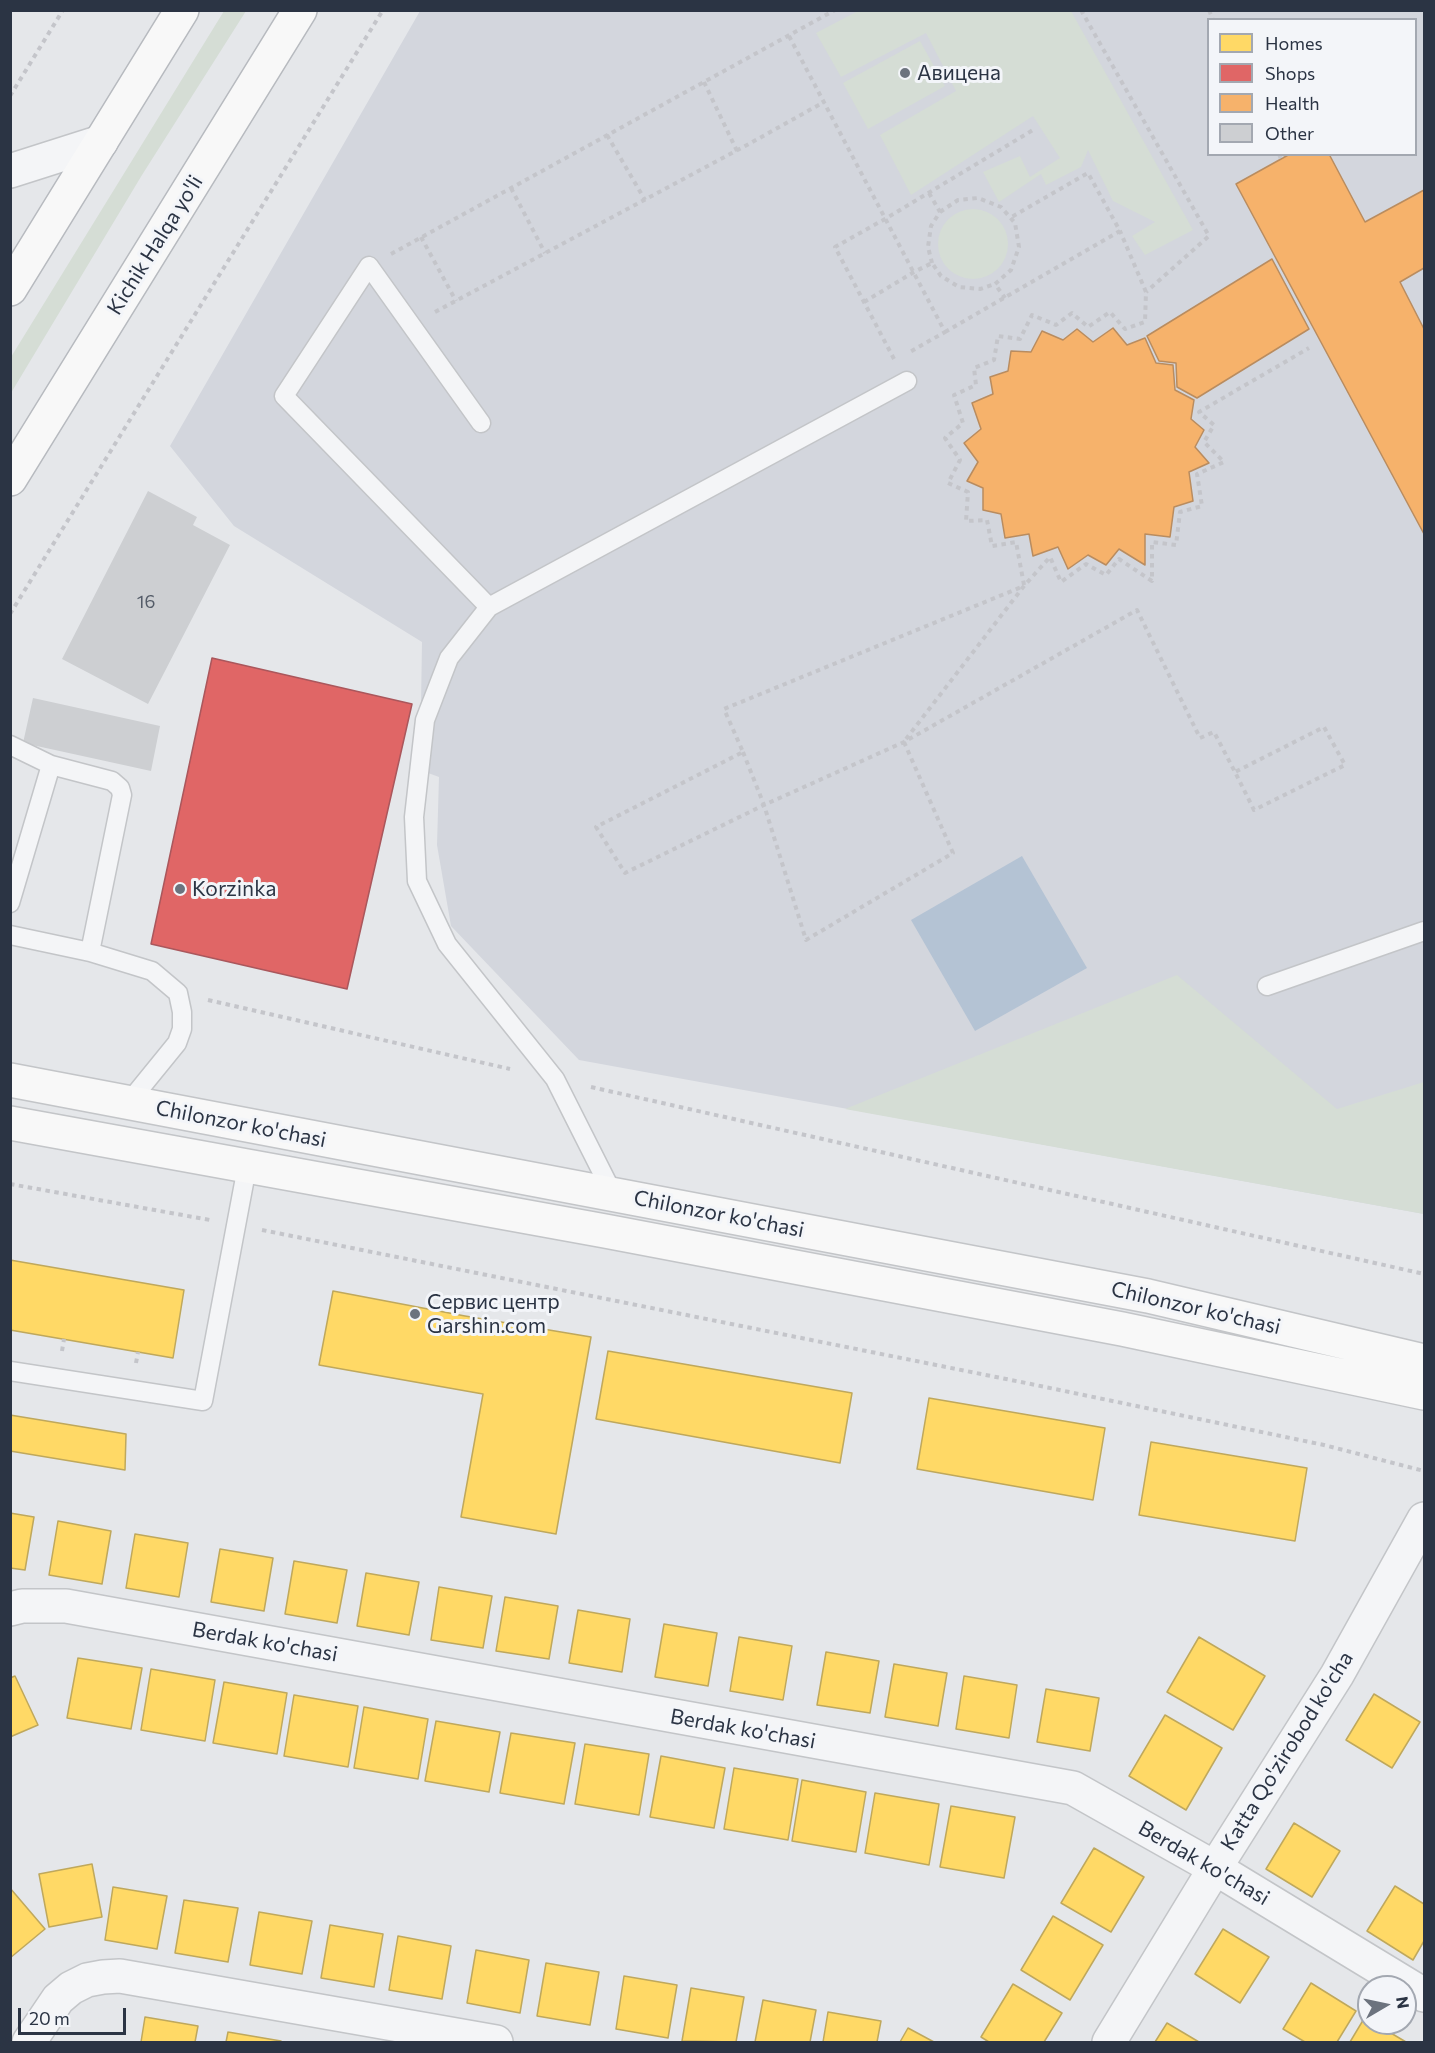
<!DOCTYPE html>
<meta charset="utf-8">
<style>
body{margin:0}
#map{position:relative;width:1435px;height:2053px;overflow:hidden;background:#e5e7ea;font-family:Commissioner,sans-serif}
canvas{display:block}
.frame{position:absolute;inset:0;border:12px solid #2b3444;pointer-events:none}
.legend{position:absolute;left:1207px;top:18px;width:210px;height:138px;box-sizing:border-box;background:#f3f5f9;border:2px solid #a3a8b1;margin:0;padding:8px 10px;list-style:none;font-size:18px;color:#2b3444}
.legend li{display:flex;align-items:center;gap:12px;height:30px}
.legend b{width:30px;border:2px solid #a3a8b1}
.north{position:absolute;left:1357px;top:1975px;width:60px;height:60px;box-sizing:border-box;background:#f3f5f9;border:2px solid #a3a8b1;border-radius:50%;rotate:81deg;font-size:16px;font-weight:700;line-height:24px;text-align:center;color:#2b3444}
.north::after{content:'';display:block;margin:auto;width:21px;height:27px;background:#6c737e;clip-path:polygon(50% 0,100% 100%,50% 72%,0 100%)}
.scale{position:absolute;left:18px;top:2008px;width:108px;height:27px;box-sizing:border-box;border:3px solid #2b3444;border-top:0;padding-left:8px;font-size:18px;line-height:21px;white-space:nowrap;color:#2b3444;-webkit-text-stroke:4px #f3f5f9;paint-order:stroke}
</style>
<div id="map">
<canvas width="1435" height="2053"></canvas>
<div class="frame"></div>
<ul class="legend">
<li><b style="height:16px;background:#ffd966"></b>Homes</li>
<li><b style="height:16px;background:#e06666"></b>Shops</li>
<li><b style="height:16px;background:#f6b26b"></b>Health</li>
<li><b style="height:16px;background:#cdcfd2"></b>Other</li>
</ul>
<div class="north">N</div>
<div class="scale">20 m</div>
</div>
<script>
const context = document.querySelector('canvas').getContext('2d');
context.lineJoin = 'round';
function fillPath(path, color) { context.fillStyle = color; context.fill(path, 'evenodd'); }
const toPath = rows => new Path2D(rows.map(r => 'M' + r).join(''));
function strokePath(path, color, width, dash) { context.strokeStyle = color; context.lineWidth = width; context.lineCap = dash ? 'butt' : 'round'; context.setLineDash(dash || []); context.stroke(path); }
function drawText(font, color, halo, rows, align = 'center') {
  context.font = font + ' Commissioner,sans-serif'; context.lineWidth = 6; context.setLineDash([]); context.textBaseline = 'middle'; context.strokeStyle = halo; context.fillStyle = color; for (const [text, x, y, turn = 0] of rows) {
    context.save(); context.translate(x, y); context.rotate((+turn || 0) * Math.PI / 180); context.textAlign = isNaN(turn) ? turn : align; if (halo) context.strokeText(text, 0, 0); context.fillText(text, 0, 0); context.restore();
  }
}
fillPath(toPath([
 [420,11,1424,11,1424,1214,579,1060,451,926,437,845,439,777,420,770,422,642,234,526,170,446],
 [1208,20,1416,20,1416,154,1208,154]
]), '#d3d6dd');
fillPath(toPath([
 [224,11,246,11,142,175,11,393,11,357],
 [858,11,1071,11,1193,230,1145,255,1132,236,1155,222,1113,201,1088,150,1081,167,1046,185,1041,174,999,202,983,172,1020,156,1030,177,1060,158,1033,116,911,195,880,135,956,91,926,33,841,77,816,33],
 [920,41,945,86,868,129,843,83],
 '938 244a35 35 0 1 1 70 0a35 35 0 1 1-70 0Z',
 [1177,975,1337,1109,1424,1082,1424,1214,845,1109]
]), '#d5ddd5');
fillPath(toPath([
 [1022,856,1087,968,975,1031,911,920]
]), '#b4c3d4');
const homes = toPath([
 [10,1260,184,1290,173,1358,10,1330,10,1260],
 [333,1291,465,1316,591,1337,556,1534,461,1517,483,1394,319,1365,333,1291],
 [608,1351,852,1393,840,1463,596,1419,608,1351],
 [929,1398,1105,1428,1093,1500,917,1469,929,1398],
 [10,1415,126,1434,125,1470,10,1451,10,1415],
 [1151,1442,1307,1468,1295,1541,1139,1515,1151,1442],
 [10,1513,34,1517,25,1570,10,1568,10,1513],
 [58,1521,111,1531,102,1584,49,1575,58,1521],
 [135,1534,188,1543,179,1597,126,1588,135,1534],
 [220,1549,273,1558,264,1611,211,1602,220,1549],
 [294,1561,347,1570,337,1623,285,1614,294,1561],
 [366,1573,419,1582,409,1635,357,1626,366,1573],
 [439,1587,492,1596,483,1648,431,1640,439,1587],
 [505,1597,558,1606,549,1659,496,1651,505,1597],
 [578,1610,630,1619,622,1672,569,1663,578,1610],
 [664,1624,717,1633,708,1686,655,1677,664,1624],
 [739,1637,792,1646,783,1700,730,1691,739,1637],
 [1199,1637,1265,1676,1233,1730,1167,1692,1199,1637],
 [826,1652,879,1661,870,1713,817,1705,826,1652],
 [78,1658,142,1668,131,1729,67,1718,78,1658],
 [894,1664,947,1673,938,1726,885,1717,894,1664],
 [151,1669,215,1680,205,1741,141,1730,151,1669],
 [15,1676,38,1725,10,1737,10,1678,15,1676],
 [964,1676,1017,1685,1009,1738,956,1729,964,1676],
 [224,1682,287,1693,277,1754,213,1743,224,1682],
 [1046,1689,1099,1698,1090,1751,1037,1742,1046,1689],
 [1374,1694,1420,1722,1392,1768,1346,1740,1374,1694],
 [294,1695,358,1706,348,1767,284,1756,294,1695],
 [364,1707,428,1719,418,1779,354,1768,364,1707],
 [1165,1715,1222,1748,1186,1810,1129,1776,1165,1715],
 [436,1721,500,1732,489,1792,425,1781,436,1721],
 [511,1733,575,1743,564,1804,500,1793,511,1733],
 [585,1744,649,1754,639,1815,575,1804,585,1744],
 [661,1756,725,1768,714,1828,650,1817,661,1756],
 [734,1768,798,1779,788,1840,724,1829,734,1768],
 [802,1780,866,1792,856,1852,792,1841,802,1780],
 [875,1793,939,1804,929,1865,865,1853,875,1793],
 [951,1806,1015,1817,1004,1878,940,1867,951,1806],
 [1294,1823,1340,1851,1312,1897,1266,1869,1294,1823],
 [1094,1848,1144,1877,1111,1932,1061,1903,1094,1848],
 [92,1864,102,1917,49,1927,39,1874,92,1864],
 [1395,1886,1424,1904,1424,1941,1413,1960,1367,1931,1395,1886],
 [113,1887,167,1896,157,1949,105,1940,113,1887],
 [10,1888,45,1929,10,1958,10,1888],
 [184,1900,238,1908,228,1962,175,1953,184,1900],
 [259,1912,312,1921,302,1974,250,1965,259,1912],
 [1053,1916,1103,1945,1070,2000,1021,1970,1053,1916],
 [330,1925,383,1934,374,1987,321,1978,330,1925],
 [1223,1929,1269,1957,1240,2003,1195,1974,1223,1929],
 [398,1936,451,1946,442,1999,389,1990,398,1936],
 [476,1950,529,1960,520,2013,467,2003,476,1950],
 [546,1963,599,1972,590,2025,537,2016,546,1963],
 [624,1976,677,1985,668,2038,616,2029,624,1976],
 [1311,1983,1356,2011,1337,2042,1305,2042,1283,2029,1311,1983],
 [1013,1984,1062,2013,1044,2042,989,2042,981,2037,1013,1984],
 [691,1988,744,1997,736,2042,682,2041,691,1988],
 [763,2000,816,2010,810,2042,755,2042,763,2000],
 [828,2012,881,2021,877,2042,823,2042,828,2012],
 [145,2017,198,2026,195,2042,141,2042,145,2017],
 [1365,2017,1369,2020,1369,2023,1374,2023,1406,2042,1350,2042,1365,2017],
 [1167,2023,1199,2042,1155,2042,1167,2023],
 [908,2028,934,2042,900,2042,908,2028],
 [228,2032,281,2041,281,2042,226,2042,228,2032]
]);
fillPath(homes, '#ffd966');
strokePath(homes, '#bfa85c', 1.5);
const shops = toPath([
 [212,658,412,704,347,989,151,944,212,658]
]);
fillPath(shops, '#e06666');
strokePath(shops, '#aa575c', 1.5);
const health = toPath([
 [1290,154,1329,154,1365,222,1424,190,1424,268,1400,282,1424,329,1424,534,1236,184,1290,154],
 [1272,259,1309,329,1197,398,1177,387,1176,363,1159,361,1147,336,1272,259],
 [1113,328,1127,345,1145,338,1156,363,1173,365,1175,390,1194,400,1191,419,1204,430,1195,447,1209,463,1189,472,1193,501,1174,507,1170,537,1145,534,1145,565,1119,549,1106,565,1088,555,1068,569,1058,547,1033,556,1029,534,1005,538,1001,514,983,510,983,488,967,481,978,462,964,443,981,429,972,403,993,394,990,377,1008,371,1011,351,1031,352,1042,331,1063,340,1077,329,1093,342,1113,328]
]);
fillPath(health, '#f6b26b');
strokePath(health, '#b98c5f', 1.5);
fillPath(toPath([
 [148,491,197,517,193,525,230,545,148,704,62,659],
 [33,698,160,726,151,771,23,743]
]), '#cdcfd2');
const lane = toPath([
 [481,423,369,266,284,396,489,607],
 [10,745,51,765,112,781,120,788,122,795,90,952],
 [10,903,51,765],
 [10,935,90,952,152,971,178,993,182,1012,182,1029,177,1043,129,1102],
 [1267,986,1424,931],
 [613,1194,555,1079,447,944,417,881,414,817,425,720,449,658,489,607,907,381],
 [10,1371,203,1401,247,1167]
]);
const street = toPath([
 [10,171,101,142],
 [10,1609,22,1606,66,1606,1073,1788,1215,1868,1424,1995],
 [29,2042,58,1999,71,1988,87,1980,103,1977,120,1976,496,2042],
 [1109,2042,1215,1868,1337,1675,1424,1519]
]);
const secondary = toPath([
 [10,1080,1148,1296,1424,1361],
 [10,1123,605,1231,1122,1329,1424,1393]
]);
const highway = toPath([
 [10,289,182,10],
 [10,479,300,10]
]);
strokePath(lane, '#c3c5c8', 21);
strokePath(street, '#c3c5c8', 36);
strokePath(secondary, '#c3c5c8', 36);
strokePath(highway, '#b7babf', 36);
strokePath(toPath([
 [1081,10,1209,236,1146,292],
 [1209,10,1213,20],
 [789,36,945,332,908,353],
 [704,82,737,151],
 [10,96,63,10],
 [607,135,645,200],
 [1279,154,1281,159],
 [511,188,545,253],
 [929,193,940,212,931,226,928,247,932,263],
 [940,212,958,200,978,198,1001,207,1015,223,1019,247,1011,270,995,284,1005,298],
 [421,237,456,301],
 [391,254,835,10],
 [864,302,914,272,932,263,941,276,959,287,980,289,995,284],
 [435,312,747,145,824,102],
 [945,332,1120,231,1088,173,1010,218],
 [894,359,835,247,885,219,1033,130],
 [1024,585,1016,542,992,546,987,520,966,521,968,492,948,483,960,460,945,438,963,423,954,395,976,385,974,368,994,360,998,336,1020,339,1032,315,1056,325,1072,313,1088,327,1110,312,1125,329,1145,322,1146,292,1120,231],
 [10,614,383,10],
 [906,739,1024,586,1050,557,1061,582,1086,564,1106,575,1119,559,1152,581,1152,542,1176,545,1180,512,1202,506,1197,474,1224,462,1204,442,1214,425,1199,412,1309,348],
 [904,742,953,853,806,940,764,805,625,873,596,827,743,752,724,709,1024,586],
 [743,752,764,805,904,742,1137,610,1200,738,1214,732,1235,772,1254,810,1345,765,1324,727,1235,772],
 [208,1000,510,1069],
 [591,1087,1424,1274],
 [10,1184,210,1220],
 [262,1230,1026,1383,1324,1445,1424,1471],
 [62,1351,64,1339],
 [136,1363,138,1352]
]), '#c4c5ca', 4, [4.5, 4.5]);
strokePath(lane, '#f4f5f7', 18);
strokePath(street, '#f4f5f7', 33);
strokePath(secondary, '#f8f8f8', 33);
strokePath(highway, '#f8f8f8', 33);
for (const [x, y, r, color] of [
 [905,73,6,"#6c737e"],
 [180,889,6,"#6c737e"],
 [415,1314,6,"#6c737e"]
]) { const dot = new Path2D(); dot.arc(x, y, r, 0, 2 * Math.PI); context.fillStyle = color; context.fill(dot); strokePath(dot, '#f3f5f9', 2); }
drawText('18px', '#545c68', null, [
 ["16",146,602]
]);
drawText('21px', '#2b3444', '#f3f5f9', [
 ["Авицена",917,73],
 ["Korzinka",192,889],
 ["Сервис центр",427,1302],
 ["Garshin.com",427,1326]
], 'left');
drawText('21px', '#2b3444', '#f3f5f9', [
 ["Kichik Halqa yo'li",155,245,-58],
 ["Chilonzor ko'chasi",241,1124,11],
 ["Chilonzor ko'chasi",719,1214,11],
 ["Chilonzor ko'chasi",1196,1308,13],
 ["Berdak ko'chasi",265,1642,10],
 ["Berdak ko'chasi",743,1729,10],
 ["Katta Qo'zirobod ko'cha",1287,1751,-58],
 ["Berdak ko'chasi",1204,1863,30]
]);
</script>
